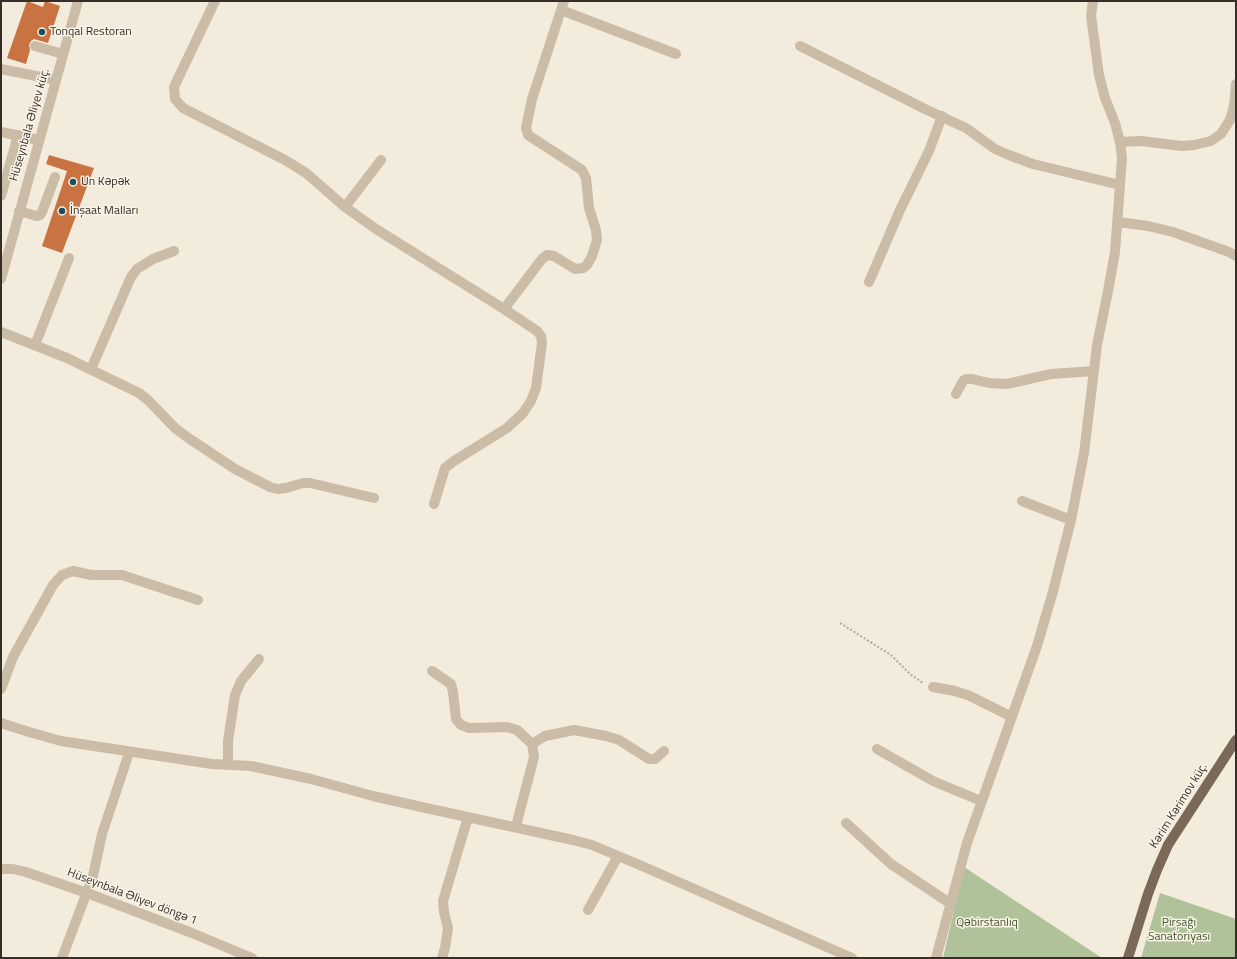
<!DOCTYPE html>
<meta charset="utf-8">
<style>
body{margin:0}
#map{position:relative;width:1237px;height:959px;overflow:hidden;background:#f3ebdb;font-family:"Titillium Web",sans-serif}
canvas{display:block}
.frame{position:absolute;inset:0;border:2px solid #372e28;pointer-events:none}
</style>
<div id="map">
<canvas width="1237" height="959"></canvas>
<div class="frame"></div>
</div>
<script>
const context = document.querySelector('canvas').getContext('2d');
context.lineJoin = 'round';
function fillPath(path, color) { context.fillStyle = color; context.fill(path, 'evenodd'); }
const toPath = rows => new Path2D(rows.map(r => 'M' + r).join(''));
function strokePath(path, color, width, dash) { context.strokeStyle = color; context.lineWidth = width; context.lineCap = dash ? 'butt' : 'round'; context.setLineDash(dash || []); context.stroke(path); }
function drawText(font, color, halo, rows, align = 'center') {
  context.font = font + ' "Titillium Web",sans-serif'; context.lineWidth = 3; context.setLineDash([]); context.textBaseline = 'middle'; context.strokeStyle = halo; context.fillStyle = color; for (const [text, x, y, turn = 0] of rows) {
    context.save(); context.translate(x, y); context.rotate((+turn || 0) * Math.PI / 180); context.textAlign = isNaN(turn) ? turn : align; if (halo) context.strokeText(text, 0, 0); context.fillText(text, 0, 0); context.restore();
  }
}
fillPath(toPath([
 [964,867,1102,958,943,958],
 [1160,893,1236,919,1236,958,1141,958]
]), '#b0c29a');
fillPath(toPath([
 [27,1,43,7,45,1,60,6,48,43,34,39,31,41,29,45,30,50,26,64,7,58],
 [49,155,94,168,62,253,42,246,67,171,46,164]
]), '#ca7342');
strokePath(toPath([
 [840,623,891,655,910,674,923,683]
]), '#b7a691', 2, [2, 2]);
strokePath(toPath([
 [215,1,174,87,175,99,183,108,285,160,306,173,345,207,376,229,504,309,537,331,541,336,542,343,536,388,531,401,523,413,507,428,454,461,445,468,434,504],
 [561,10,676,54],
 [35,46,63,54],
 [800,46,925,109,966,128,995,149,1009,155,1033,164,1120,185],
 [1,69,56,80],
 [1,132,39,140],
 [1120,142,1141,141,1182,146,1194,145,1211,141,1221,134,1230,120,1234,106,1236,84],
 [1,196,18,135],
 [345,207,381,160],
 [19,211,37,216,40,215,42,212,55,177],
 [1118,222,1148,226,1173,232,1229,252,1236,256],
 [1,279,78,1],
 [869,282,900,210,929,151,942,116],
 [504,309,542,259,547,255,554,256,575,269,583,268,587,265,592,256,597,240,596,230,589,208,586,178,582,170,528,135,526,128,532,99,564,1],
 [1,332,67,358,139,393,148,400,175,428,187,437,235,469,270,487,278,489,286,488,303,483,310,483,374,498],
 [35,345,69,258],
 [91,369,131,277,137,269,153,259,174,251],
 [956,394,963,381,966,379,972,379,989,383,1007,384,1051,374,1094,371],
 [1022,501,1071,520],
 [432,671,451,684,453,692,456,719,461,725,469,728,507,727,517,730,532,744,534,757,516,826],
 [933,687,955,691,970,696,1012,717],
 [1,689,13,657,53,585,62,575,73,571,91,575,122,575,198,600],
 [1,723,29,732,61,741,212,764,251,766,311,779,373,796,426,808,573,840,592,845,642,866,852,958],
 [532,744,545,736,574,730,606,736,619,740,649,759,655,759,664,751],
 [877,749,933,781,981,801],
 [228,765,228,741,235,695,241,681,259,659],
 [846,823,891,864,951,904],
 [1,869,13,869,26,872,87,893,192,933,252,958],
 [588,910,618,856],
 [62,958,93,876,102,834,129,753],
 [442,958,445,948,448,928,444,912,443,901,468,817],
 [936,958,967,843,1037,646,1052,595,1071,520,1084,453,1097,345,1108,291,1115,252,1122,158,1120,142,1115,123,1105,98,1099,75,1091,16,1093,1]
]), '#cbbca7', 10);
strokePath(toPath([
 [1128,958,1148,894,1157,870,1168,845,1236,740]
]), '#7a6858', 10);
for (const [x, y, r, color] of [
 [42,32,4,"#1b4f5b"],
 [73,182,4,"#1b4f5b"],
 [62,211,4,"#1b4f5b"]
]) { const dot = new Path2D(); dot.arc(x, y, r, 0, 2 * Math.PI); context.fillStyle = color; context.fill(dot); strokePath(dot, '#faf4e8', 1.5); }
drawText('12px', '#372e28', '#faf4e8', [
 ["Tonqal Restoran",50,32],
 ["Un Kəpək",81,182],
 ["İnşaat Malları",70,211]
], 'left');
drawText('12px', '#372e28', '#faf4e8', [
 ["Hüseynbala Əliyev küç.",30,125,-74],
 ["Kərim Kərimov küç.",1179,806,-58],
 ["Hüseynbala Əliyev döngə 1",132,897,21]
]);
drawText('12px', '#41572a', '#faf4e8', [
 ["Qəbirstanlıq",987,923],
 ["Pirşağı",1179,923],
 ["Sanatoriyası",1179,937]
]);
</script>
